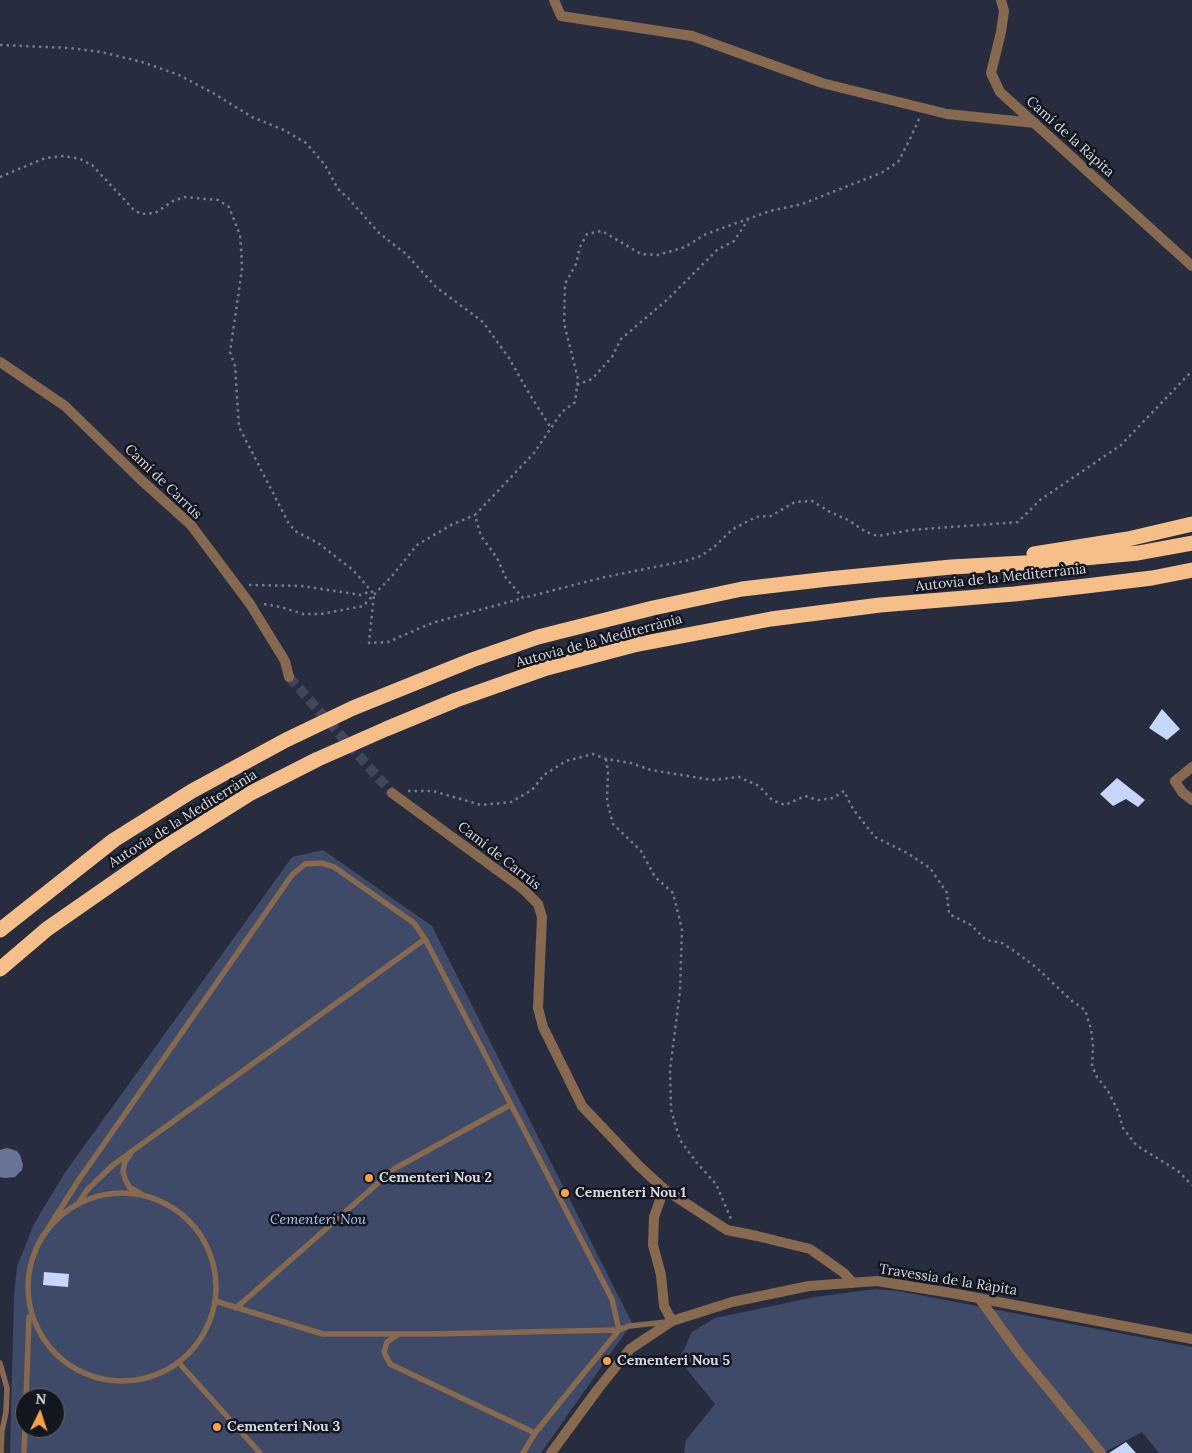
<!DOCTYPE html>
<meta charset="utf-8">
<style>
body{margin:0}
#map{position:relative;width:1192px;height:1453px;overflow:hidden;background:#272d3f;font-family:Lora,serif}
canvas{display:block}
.north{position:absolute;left:15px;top:1388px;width:50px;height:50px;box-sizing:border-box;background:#13161e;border:1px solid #61646e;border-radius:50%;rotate:4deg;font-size:14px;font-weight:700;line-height:20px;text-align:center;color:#d5d9e5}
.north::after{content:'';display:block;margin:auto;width:18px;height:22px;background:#f7a248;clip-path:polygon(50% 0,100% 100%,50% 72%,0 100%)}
</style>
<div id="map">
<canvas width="1192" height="1453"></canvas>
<div class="north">N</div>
</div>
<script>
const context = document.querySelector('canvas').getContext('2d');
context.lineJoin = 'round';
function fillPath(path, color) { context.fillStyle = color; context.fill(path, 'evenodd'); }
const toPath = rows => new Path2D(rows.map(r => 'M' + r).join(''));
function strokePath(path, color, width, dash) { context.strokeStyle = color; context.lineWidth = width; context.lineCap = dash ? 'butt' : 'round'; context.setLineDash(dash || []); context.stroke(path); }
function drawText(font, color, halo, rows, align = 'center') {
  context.font = font + ' Lora,serif'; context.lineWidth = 5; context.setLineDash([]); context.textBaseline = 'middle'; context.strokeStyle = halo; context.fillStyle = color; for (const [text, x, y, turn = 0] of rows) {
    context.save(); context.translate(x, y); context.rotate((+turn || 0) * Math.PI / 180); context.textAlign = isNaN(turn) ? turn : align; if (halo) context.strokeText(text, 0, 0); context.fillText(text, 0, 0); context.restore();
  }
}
fillPath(toPath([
 [323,850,432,926,632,1323,541,1453,10,1453,14,1295,17,1267,34,1224,64,1174,292,857],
 [25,1398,55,1398,55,1428,25,1428],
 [875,1289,898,1291,1192,1347,1192,1453,1159,1453,1142,1432,1105,1452,1106,1453,684,1453,686,1440,715,1404,679,1360,692,1332,715,1318,815,1297]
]), '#3f4a68');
fillPath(toPath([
 [7,1148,17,1151,20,1155,23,1165,22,1170,15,1177,5,1178,0,1177,0,1150]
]), '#687599');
fillPath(toPath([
 [1162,709,1180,729,1167,740,1149,728],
 [1117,778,1145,800,1138,807,1126,799,1113,806,1100,794],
 [44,1272,69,1274,68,1287,43,1285],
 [1126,1442,1136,1453,1109,1453]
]), '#c7d6fe');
strokePath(toPath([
 [289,677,392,793]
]), '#414758', 10, [10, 5]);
strokePath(toPath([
 [0,45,70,48,101,52,142,62,179,75,213,93,252,117,284,130,306,143,325,165,338,189,348,198,379,233,406,254,436,287,483,322,509,358,530,395,551,428],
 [919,119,910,139,898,162,881,173,802,204,770,211,706,234,685,247,658,255,641,254,602,231,587,234,580,247,576,264,565,284,564,323,578,379,575,402,562,412,534,453,475,515,481,536,497,558,506,578,523,598,605,577,685,561,701,556,715,546,733,529,756,517,771,516,795,502,812,501,830,512,848,520,866,532,878,536,911,530,1018,522,1040,500,1121,445,1192,371],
 [0,177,45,158,64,156,80,159,92,165,133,209,141,214,155,213,173,201,184,197,218,200,229,207,240,235,241,247,242,269,230,352,235,366,239,427,288,522,295,531,318,543,353,570,374,594,369,643,388,642,432,623,523,598],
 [577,385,592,379,612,357,621,339,668,299,717,250,734,241,748,220],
 [249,585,302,586,361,595,371,591],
 [264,604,281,607,303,614,321,614,363,606,392,576,417,545,451,525,475,515],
 [606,759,608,772,607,801,613,824,641,851,655,877,673,893,682,929,680,991,670,1070,671,1110,680,1140,697,1163,716,1184,731,1219],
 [408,791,433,791,481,805,511,802,532,790,544,775,566,761,593,754,606,759,631,763,651,770,712,780,739,777,759,786,772,800,785,805,805,796,818,800,833,798,844,791,853,809,875,837,907,853,930,868,947,893,949,914,971,925,986,940,1002,943,1016,952,1038,969,1072,1001,1085,1010,1091,1029,1093,1045,1092,1066,1097,1077,1108,1091,1118,1111,1123,1128,1136,1145,1178,1171,1192,1185]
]), '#777c8b', 2.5, [2.5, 4]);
strokePath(toPath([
 [130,1155,125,1162,123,1171,125,1179,129,1187,143,1195],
 '28 1287a94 94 0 1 1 188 0a94 94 0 1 1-188 0Z',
 [78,1204,87,1190,113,1165,425,939],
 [49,1227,78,1181,292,875,305,864,321,863,334,867,414,923,425,939,612,1299,619,1330],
 [215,1301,323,1334,429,1334,619,1330,629,1326,667,1322],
 [236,1308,394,1169,510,1105],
 [399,1334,387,1342,384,1352,390,1364,535,1433],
 [0,1363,7,1388,6,1412,2,1431,1,1453],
 [179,1363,260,1453],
 [26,1398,29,1317],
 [24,1453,25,1427],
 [523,1453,535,1433,619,1330]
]), '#86694f', 5.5);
strokePath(toPath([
 [554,0,561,16,692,36,822,83,947,114,1035,123],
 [1001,0,1004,11,1001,32,991,73,1000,92,1192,266],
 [0,362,65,406,140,479,191,525,250,604,285,661,289,677],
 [1192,767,1175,781,1182,792,1192,800],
 [392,793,523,889,538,904,542,917,538,1008,543,1027,582,1106,639,1166,664,1189,727,1230,757,1236,810,1249,844,1273,853,1283],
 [664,1189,654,1217,653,1245,661,1275,664,1306,672,1321],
 [979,1298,1019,1353,1101,1453],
 [551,1453,598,1389,630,1349,672,1321,732,1302,809,1286,877,1281,957,1294,1192,1339]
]), '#86694f', 10);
strokePath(toPath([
 [1034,554,1128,539,1192,524],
 [0,930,114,840,192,791,286,740,353,708,472,660,538,637,653,608,742,589,828,579,951,567,1042,562,1138,553,1192,543],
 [0,969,47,929,165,847,251,793,318,759,386,729,456,700,547,668,634,645,771,619,880,605,1014,594,1086,586,1152,578,1192,570]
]), '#f6be89', 15);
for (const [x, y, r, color] of [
 [369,1178,5,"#f7a248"],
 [565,1193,5,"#f7a248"],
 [607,1361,5,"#f7a248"],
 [217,1427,5,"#f7a248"]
]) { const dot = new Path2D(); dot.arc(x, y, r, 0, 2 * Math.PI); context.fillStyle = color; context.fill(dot); strokePath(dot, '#13161e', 2); }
drawText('14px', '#d5d9e5', '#13161e', [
 ["Camí de la Ràpita",1070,137,42],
 ["Camí de Carrús",163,482,44],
 ["Autovia de la Mediterrània",1001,578,-6],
 ["Autovia de la Mediterrània",599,641,-15],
 ["Autovia de la Mediterrània",183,819,-32],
 ["Camí de Carrús",499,856,38],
 ["Travessia de la Ràpita",948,1280,9]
]);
drawText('bold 14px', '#d5d9e5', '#13161e', [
 ["Cementeri Nou 2",379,1178],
 ["Cementeri Nou 1",575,1193],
 ["Cementeri Nou 5",617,1361],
 ["Cementeri Nou 3",227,1427]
], 'left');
drawText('italic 14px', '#acc1fd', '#13161e', [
 ["Cementeri Nou",318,1220]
]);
</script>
